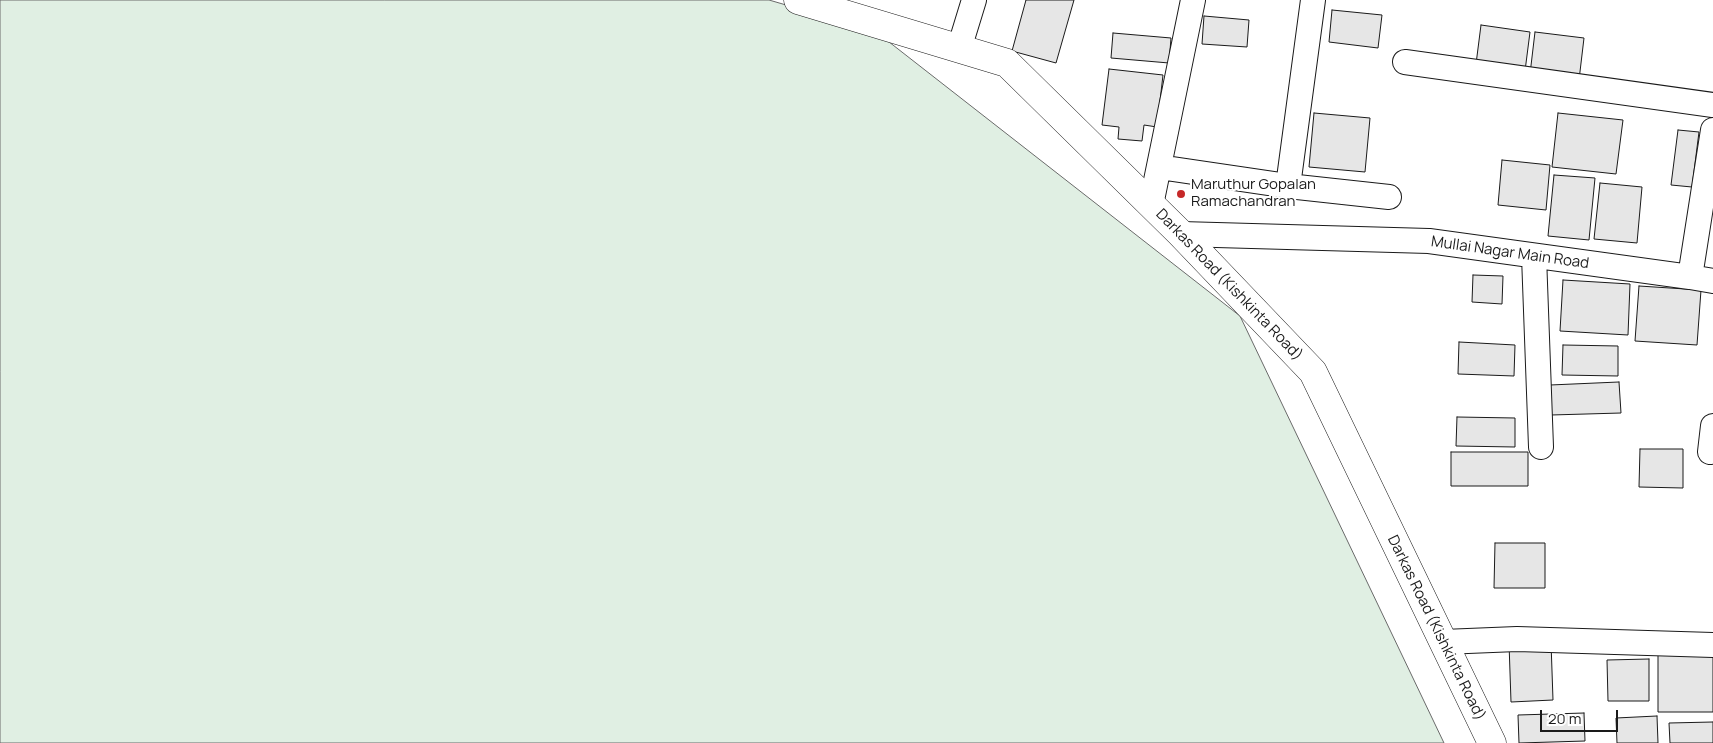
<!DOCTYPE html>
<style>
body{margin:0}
#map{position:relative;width:1713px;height:743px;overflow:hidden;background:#fff;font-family:Manrope,sans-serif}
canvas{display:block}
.scale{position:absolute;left:1540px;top:710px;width:78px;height:22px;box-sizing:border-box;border:2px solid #1a1a1a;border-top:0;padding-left:6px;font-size:15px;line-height:18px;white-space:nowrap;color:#1a1a1a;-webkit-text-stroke:4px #fff;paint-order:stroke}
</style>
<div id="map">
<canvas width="1713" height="743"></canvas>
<div class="scale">20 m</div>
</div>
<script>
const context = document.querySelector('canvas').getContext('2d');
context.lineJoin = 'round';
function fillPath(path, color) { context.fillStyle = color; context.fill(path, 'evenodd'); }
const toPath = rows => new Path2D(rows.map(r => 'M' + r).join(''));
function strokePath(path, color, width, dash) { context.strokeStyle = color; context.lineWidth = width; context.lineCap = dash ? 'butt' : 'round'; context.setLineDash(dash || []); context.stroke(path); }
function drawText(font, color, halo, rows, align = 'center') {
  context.font = font + ' Manrope,sans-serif'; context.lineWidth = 4; context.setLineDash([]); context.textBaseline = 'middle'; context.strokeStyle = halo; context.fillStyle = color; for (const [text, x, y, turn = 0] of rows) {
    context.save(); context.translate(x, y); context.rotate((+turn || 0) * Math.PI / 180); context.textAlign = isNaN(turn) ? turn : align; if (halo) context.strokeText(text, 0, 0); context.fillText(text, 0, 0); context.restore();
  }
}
const green = toPath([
 [0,0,769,0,875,31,1240,316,1444,743,0,743,0,0]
]);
fillPath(green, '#e0efe3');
strokePath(green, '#6a6a6a', 1);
const building = toPath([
 [1026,0,1074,0,1056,63,1012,51,1026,0],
 [1332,10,1382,15,1378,48,1329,42,1332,10],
 [1204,16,1249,20,1247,47,1202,44,1204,16],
 [1481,25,1530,32,1525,71,1476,64,1481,25],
 [1535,32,1584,38,1579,80,1530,74,1535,32],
 [1113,33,1171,38,1169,63,1111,58,1113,33],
 [1109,69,1163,75,1157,127,1144,125,1142,141,1118,139,1119,127,1102,125,1109,69],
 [1314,113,1370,118,1365,172,1309,167,1314,113],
 [1558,113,1623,120,1616,174,1552,167,1558,113],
 [1678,130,1699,132,1692,187,1671,185,1678,130],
 [1502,160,1550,165,1546,210,1498,205,1502,160],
 [1554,175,1595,178,1589,240,1548,236,1554,175],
 [1600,183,1642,187,1637,243,1594,239,1600,183],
 [1473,275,1503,276,1502,304,1472,302,1473,275],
 [1563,280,1630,284,1628,335,1560,331,1563,280],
 [1639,286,1701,290,1697,345,1635,341,1639,286],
 [1459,342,1515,345,1514,376,1458,374,1459,342],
 [1563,345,1618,346,1618,376,1562,375,1563,345],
 [1619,382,1621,413,1551,415,1550,385,1619,382],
 [1457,417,1515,418,1515,447,1456,446,1457,417],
 [1640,449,1683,449,1683,488,1639,487,1640,449],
 [1451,452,1528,452,1528,486,1451,486,1451,452],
 [1495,543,1545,543,1545,588,1494,588,1495,543],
 [1551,642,1553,700,1511,702,1509,643,1551,642],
 [1713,653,1713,712,1658,712,1658,654,1713,653],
 [1649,659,1649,701,1608,701,1607,660,1649,659],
 [1584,713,1585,741,1519,743,1518,715,1584,713],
 [1657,716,1658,743,1617,743,1616,718,1657,716],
 [1713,722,1713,743,1670,743,1669,723,1713,722]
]);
fillPath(building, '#e6e6e6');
strokePath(building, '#1a1a1a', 1);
const minor = toPath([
 [959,49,974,0],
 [1405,62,1713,105],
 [1159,167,1288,186,1389,197],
 [1288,186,1313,0],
 [1151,205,1193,0],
 [1181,234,1429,241,1690,277,1713,130],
 [1534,256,1541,447],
 [1690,277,1713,281],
 [1710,452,1713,426],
 [1443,642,1517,639,1713,645]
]);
const secondary = toPath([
 [798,0,1007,63,1181,234,1313,372,1492,743]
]);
strokePath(minor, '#1a1a1a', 26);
strokePath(secondary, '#1a1a1a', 29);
strokePath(minor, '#fff', 24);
strokePath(secondary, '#fff', 28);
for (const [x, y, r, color] of [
 [1181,194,5,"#c62828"]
]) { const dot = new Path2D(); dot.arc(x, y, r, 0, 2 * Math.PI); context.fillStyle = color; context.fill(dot); strokePath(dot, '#fff', 2); }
drawText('15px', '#1a1a1a', '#fff', [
 ["Maruthur Gopalan",1191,185],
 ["Ramachandran",1191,202]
], 'left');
drawText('15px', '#1a1a1a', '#fff', [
 ["Mullai Nagar Main Road",1510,253,8],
 ["Darkas Road (Kishkinta Road)",1229,285,46],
 ["Darkas Road (Kishkinta Road)",1436,628,64]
]);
</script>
